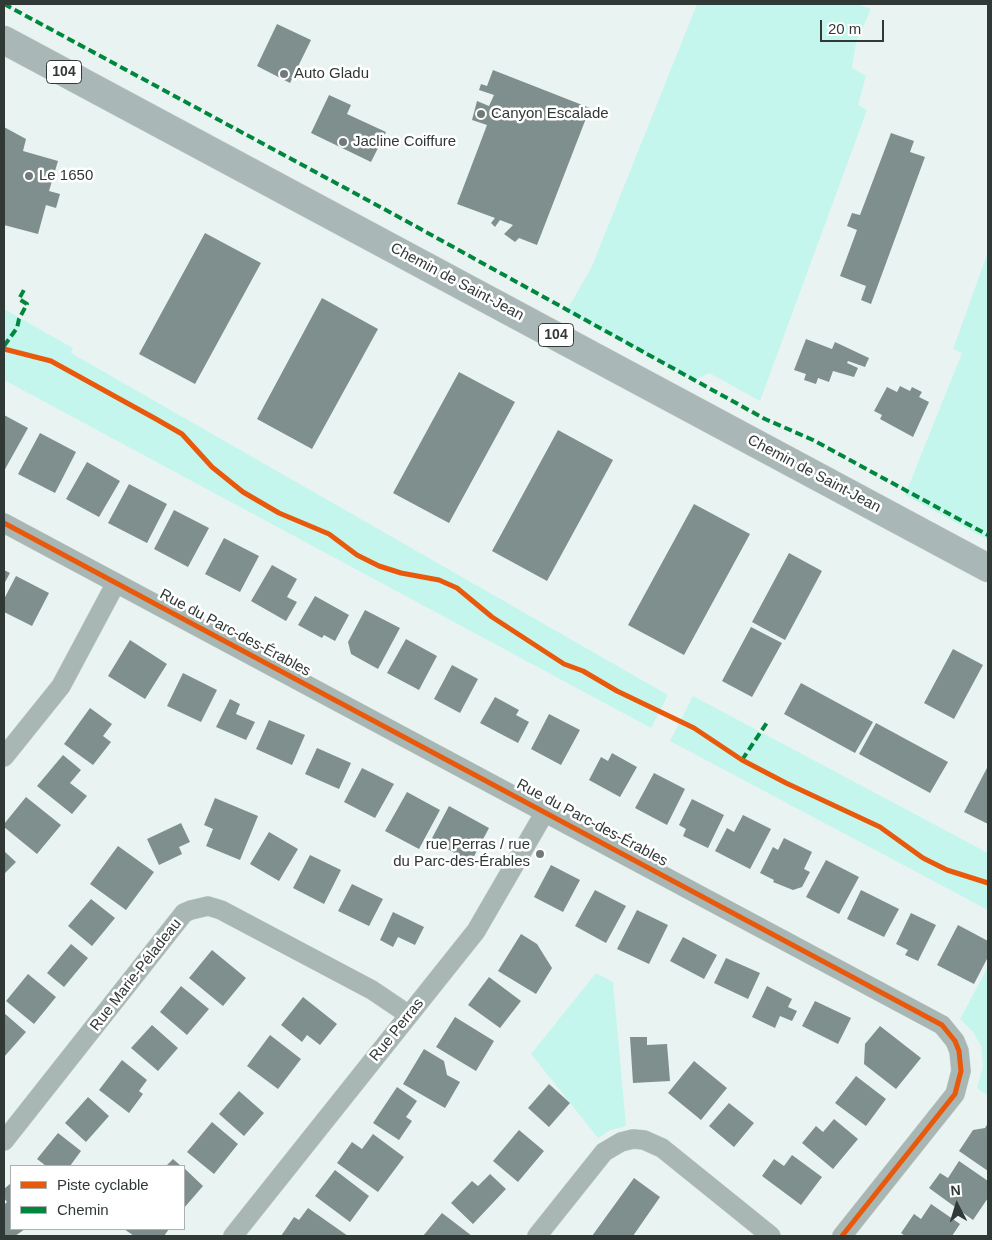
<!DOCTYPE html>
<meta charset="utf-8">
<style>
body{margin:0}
#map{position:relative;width:992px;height:1240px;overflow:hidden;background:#e9f4f2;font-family:Helvetica,sans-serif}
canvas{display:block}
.frame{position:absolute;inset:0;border:5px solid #313937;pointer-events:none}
.legend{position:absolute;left:10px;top:1165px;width:175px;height:65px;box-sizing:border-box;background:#fff;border:1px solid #adb0af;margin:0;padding:6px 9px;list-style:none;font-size:15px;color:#313937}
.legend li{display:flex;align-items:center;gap:10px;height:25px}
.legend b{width:25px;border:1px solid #adb0af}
.north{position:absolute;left:932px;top:1180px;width:50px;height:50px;-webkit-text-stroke:4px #fff;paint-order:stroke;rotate:355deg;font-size:14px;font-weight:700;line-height:20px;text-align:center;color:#313937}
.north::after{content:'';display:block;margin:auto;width:18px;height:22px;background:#313937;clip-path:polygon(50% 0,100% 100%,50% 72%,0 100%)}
.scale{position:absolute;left:820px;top:20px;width:64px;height:22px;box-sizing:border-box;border:2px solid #313937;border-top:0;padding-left:6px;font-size:15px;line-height:18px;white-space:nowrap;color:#313937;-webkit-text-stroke:4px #fff;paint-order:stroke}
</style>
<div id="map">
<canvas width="992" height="1240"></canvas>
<div class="frame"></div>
<ul class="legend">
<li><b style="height:6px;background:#e8590c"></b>Piste cyclable</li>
<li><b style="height:6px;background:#00873e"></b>Chemin</li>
</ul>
<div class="north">N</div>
<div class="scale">20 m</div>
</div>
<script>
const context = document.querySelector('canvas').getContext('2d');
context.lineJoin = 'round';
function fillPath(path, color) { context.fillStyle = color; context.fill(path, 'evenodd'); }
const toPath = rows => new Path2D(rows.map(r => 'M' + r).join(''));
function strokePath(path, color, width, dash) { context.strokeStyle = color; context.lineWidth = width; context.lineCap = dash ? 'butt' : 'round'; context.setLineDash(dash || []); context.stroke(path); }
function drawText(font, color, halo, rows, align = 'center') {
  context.font = font + ' Helvetica,sans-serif'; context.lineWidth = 5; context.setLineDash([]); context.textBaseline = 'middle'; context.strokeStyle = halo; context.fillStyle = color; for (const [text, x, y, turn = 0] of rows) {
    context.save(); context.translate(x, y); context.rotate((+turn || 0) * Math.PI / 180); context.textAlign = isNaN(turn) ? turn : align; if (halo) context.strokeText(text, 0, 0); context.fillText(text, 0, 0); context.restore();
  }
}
fillPath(toPath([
 [697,4,857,4,871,9,856,43,852,68,866,76,858,105,867,110,760,401,709,373,695,380,566,312,592,266],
 [988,252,988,540,905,495,962,353,953,349],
 [4,309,73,348,71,353,668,695,651,728,4,380],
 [693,696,988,853,988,910,670,741],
 [988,967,988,1096,977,1088,983,1067,981,1046,973,1032,960,1019],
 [596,973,613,982,626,1126,611,1130,598,1138,531,1054]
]), '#c4f6ed');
fillPath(toPath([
 [277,24,311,40,290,83,257,66],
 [493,70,590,108,537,245,519,238,515,242,504,234,513,225,500,220,495,227,491,223,495,218,457,204,487,125,472,120,477,101,489,106,494,95,479,90,481,84,487,86],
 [329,95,351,105,347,114,386,132,371,162,311,133],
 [4,127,26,139,23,151,58,161,49,191,60,194,56,208,46,205,38,234,4,225],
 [891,133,914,141,910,152,925,157,871,304,861,300,866,286,840,276,857,230,847,226,852,213,860,215],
 [205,233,261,263,195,384,139,354],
 [322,298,378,329,312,449,257,419],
 [806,339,832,349,835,342,869,358,865,367,848,361,847,363,858,368,854,377,833,371,829,382,818,378,816,384,804,380,806,374,794,370],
 [459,372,515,402,449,523,393,493],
 [900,386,910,391,912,387,922,392,919,397,929,402,913,437,880,419,882,415,874,411,887,387,897,392],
 [4,415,28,428,4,471],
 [558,430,613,460,547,581,492,551],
 [40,433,76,452,55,493,18,474],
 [87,462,120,481,99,517,66,499],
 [129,484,167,504,147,543,108,523],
 [694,504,750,534,684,655,628,625],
 [174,510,209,528,188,567,154,549],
 [224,538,259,556,240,592,205,574],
 [789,553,822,571,785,640,752,622],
 [272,565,297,579,287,597,297,602,286,621,251,601],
 [4,570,10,573,4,584],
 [16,576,49,593,32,626,4,612,4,599],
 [315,596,349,615,335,641,324,635,322,638,298,625],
 [365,610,400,628,378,669,351,654,348,642],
 [751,627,782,643,752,697,722,681],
 [406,639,437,656,419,690,387,673],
 [130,640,167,664,145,699,108,676],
 [953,649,983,665,954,719,924,703],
 [452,665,478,679,460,713,434,699],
 [183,673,217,690,201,722,167,706],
 [801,683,873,722,855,753,784,714],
 [495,697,519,710,516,715,529,722,518,743,480,723],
 [230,699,240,704,236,714,255,722,246,740,216,727],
 [90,708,112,724,103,736,111,742,93,765,64,744],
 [549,714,580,730,561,765,531,749],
 [269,720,305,735,292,765,256,749],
 [876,723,948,762,930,793,859,754],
 [317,748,351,763,339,789,305,774],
 [612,753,637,767,620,797,589,780,601,757,608,761],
 [63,755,81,770,70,783,87,796,72,814,37,786],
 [988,766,988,824,964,812],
 [362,768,394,784,375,818,344,802],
 [654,773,685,789,667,825,635,808],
 [407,792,440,810,419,849,385,831],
 [26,797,61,825,37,854,4,827,4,824],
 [215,798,258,816,240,860,206,846,213,829,204,825],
 [692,799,724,815,708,848,683,836,686,829,679,825],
 [449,806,489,828,471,862,431,840],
 [743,815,771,829,750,869,715,851,727,828,734,832],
 [181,823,190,842,179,847,182,854,159,865,147,839],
 [269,832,298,849,279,881,250,864],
 [784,838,812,852,804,869,810,872,802,887,793,890,773,882,774,880,760,873,773,847,778,850],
 [118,846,154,872,126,910,90,884],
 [4,851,16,862,4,874],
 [310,855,341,870,324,904,293,888],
 [826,860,859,877,839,914,806,897],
 [551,865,580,880,563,912,534,897],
 [352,884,383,899,369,926,338,911],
 [595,890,626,906,606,943,575,926],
 [861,890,899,909,884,937,847,919],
 [91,899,115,918,92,946,68,926],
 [637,910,668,925,649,964,617,949],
 [393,912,424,927,415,945,398,937,393,947,380,940],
 [911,913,936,925,918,961,905,955,908,950,896,944],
 [958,925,988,941,988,957,974,984,937,965],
 [521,934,537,944,552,968,536,994,498,971],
 [683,937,717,955,704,979,670,961],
 [71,944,88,958,64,987,47,973],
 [212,950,246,978,223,1006,189,978],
 [726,958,760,973,748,999,714,983],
 [28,974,56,997,34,1024,6,1001],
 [489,977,521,1001,500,1028,468,1005],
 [181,986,209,1009,187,1035,160,1012],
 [767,986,792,999,788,1007,797,1011,792,1021,780,1016,775,1028,752,1017],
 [303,997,337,1024,320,1045,307,1035,302,1042,281,1025],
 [815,1001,851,1018,838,1044,802,1026],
 [4,1013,26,1032,4,1057],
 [455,1017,494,1041,476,1071,436,1047],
 [152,1025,178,1048,158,1071,131,1048],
 [880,1026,921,1058,896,1089,864,1064,865,1044],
 [270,1035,301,1059,278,1089,247,1066],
 [630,1037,647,1037,647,1045,667,1044,670,1081,633,1083],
 [424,1049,444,1061,447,1075,460,1082,445,1108,403,1084],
 [122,1060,147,1080,139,1091,143,1094,129,1113,99,1090],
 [694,1061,727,1088,701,1120,668,1093],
 [856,1076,886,1099,866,1126,835,1103],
 [549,1084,570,1103,549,1127,528,1108],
 [397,1087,417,1101,406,1117,412,1121,399,1140,373,1123],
 [239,1091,264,1113,244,1136,219,1114],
 [88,1097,109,1116,86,1142,65,1123],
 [729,1103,754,1123,734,1147,709,1126],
 [834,1119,858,1139,833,1169,802,1143,816,1126,823,1132],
 [212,1122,238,1144,214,1174,187,1152],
 [988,1123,988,1171,959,1151,973,1130,985,1128],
 [519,1130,544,1151,518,1182,493,1161],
 [58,1133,81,1151,70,1166,46,1166,37,1159],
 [373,1134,404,1157,378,1192,337,1163,352,1142,362,1149],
 [792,1155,822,1177,801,1205,762,1176,774,1159,784,1166],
 [173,1159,181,1166,166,1166],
 [959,1161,988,1181,988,1198,973,1220,929,1188,940,1173,948,1178],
 [184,1168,203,1186,184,1208],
 [335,1170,369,1196,350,1222,315,1196],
 [490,1174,506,1189,473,1224,451,1203,472,1181,478,1186],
 [634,1178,660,1197,633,1236,592,1236],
 [11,1183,11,1229,25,1229,15,1236,4,1236,4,1205,7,1202,4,1198,4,1189],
 [931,1204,960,1224,952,1236,905,1236,901,1233,914,1214,921,1219],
 [308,1208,348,1236,281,1236,294,1217,299,1220],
 [442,1213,472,1236,423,1236],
 [124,1229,169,1229,164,1236,134,1236]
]), '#7e8f8d');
const minor = toPath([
 [4,523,942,1025,955,1041,959,1051,961,1071,955,1094,842,1236],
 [4,757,61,686,116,583],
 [4,1141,184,913,191,910,208,906,221,910,372,990,409,1015],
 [233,1236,476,931,545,812],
 [537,1236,604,1152,621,1142,633,1139,644,1140,662,1148,771,1236]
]);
const primary = toPath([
 [4,40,988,568]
]);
strokePath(minor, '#c5cecc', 20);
strokePath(primary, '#c5cecc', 29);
strokePath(minor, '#a8b7b4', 19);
strokePath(primary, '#a9b8b6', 28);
strokePath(toPath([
 [4,4,397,216,765,419,813,440,988,535],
 [4,346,17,328,19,319,27,304,19,299,25,288],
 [742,760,768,721]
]), '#00873e', 4, [8, 4]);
strokePath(toPath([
 [4,349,51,361,156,419,182,434,212,467,243,492,279,513,329,534,357,555,379,566,401,573,439,580,457,588,492,617,564,664,583,671,617,691,694,728,742,760,786,783,880,827,923,858,947,870,988,883],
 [4,523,942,1025,955,1041,959,1051,961,1071,955,1094,842,1236]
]), '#e8590c', 5);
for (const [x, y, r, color] of [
 [284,74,5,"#717a78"],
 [481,114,5,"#717a78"],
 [343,142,5,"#717a78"],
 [29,176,5,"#717a78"],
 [540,854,5,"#717a78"]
]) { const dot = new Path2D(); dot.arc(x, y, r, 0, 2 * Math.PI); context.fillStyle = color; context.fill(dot); strokePath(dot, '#fff', 2); }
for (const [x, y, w] of [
 [64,72,35],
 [556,335,35]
]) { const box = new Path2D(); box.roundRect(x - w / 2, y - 11.5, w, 23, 4); context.fillStyle = '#fff'; context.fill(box); strokePath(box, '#313937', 1); }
drawText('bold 14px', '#313937', null, [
 ["104",64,72],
 ["104",556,335]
]);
drawText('15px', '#313937', '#fff', [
 ["Auto Gladu",294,74],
 ["Canyon Escalade",491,114],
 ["Jacline Coiffure",353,142],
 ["Le 1650",39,176],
 ["rue Perras / rue",530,845,"right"],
 ["du Parc-des-Érables",530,862,"right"]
], 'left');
drawText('15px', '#313937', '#fff', [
 ["Chemin de Saint-Jean",457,282,28],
 ["Chemin de Saint-Jean",814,474,28],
 ["Rue du Parc-des-Érables",235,633,28],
 ["Rue du Parc-des-Érables",592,823,28],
 ["Rue Marie-Péladeau",136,975,-52],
 ["Rue Perras",397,1030,-51]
]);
</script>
